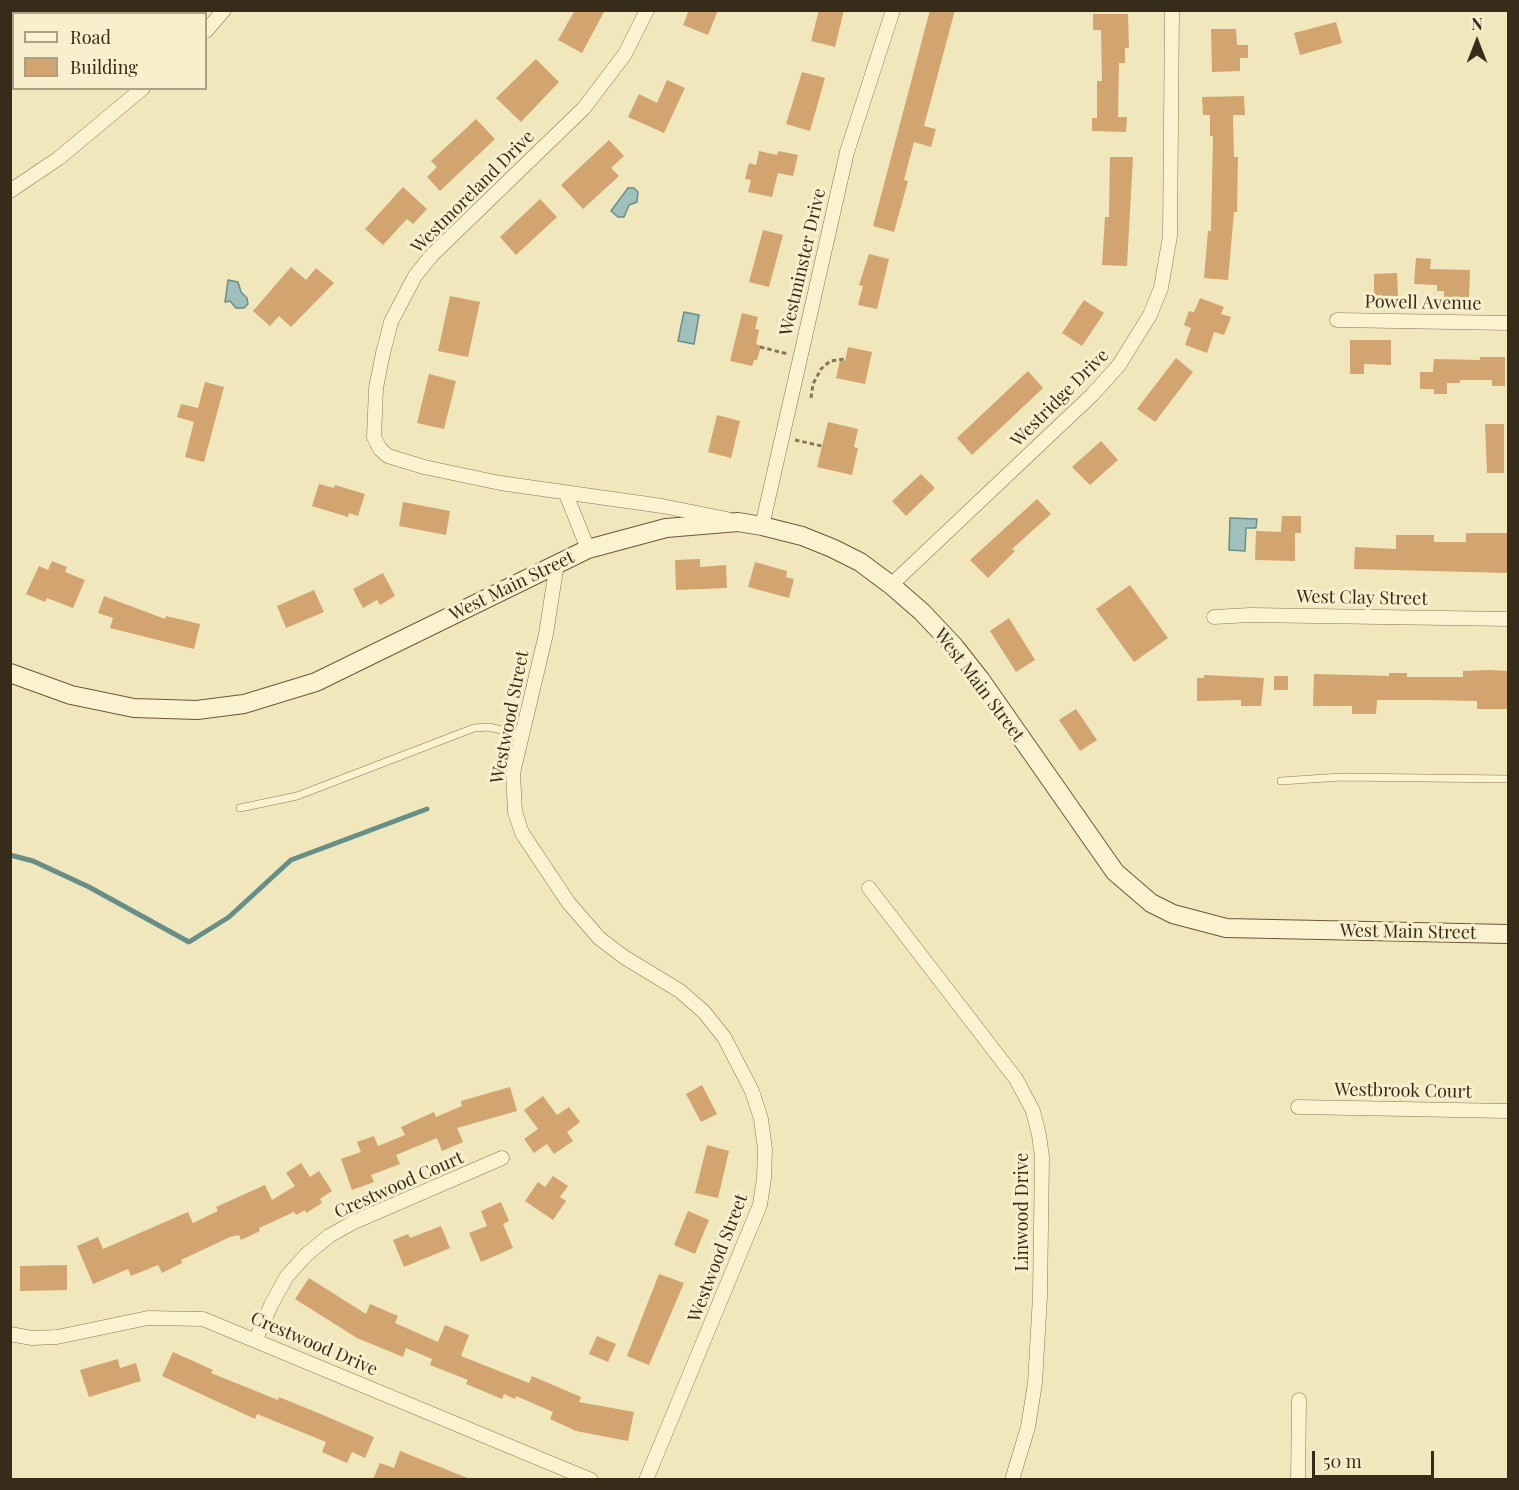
<!DOCTYPE html>
<style>
body{margin:0}
#map{position:relative;width:1519px;height:1490px;overflow:hidden;background:#f1e7bc;font-family:"Playfair Display",serif}
canvas{display:block}
.frame{position:absolute;inset:0;border:12px solid #372c1a;pointer-events:none}
.legend{position:absolute;left:12px;top:12px;width:195px;height:78px;box-sizing:border-box;background:#f8f0cc;border:2px solid #aba285;margin:0;padding:8px 10px;list-style:none;font-size:18px;color:#372c1a}
.legend li{display:flex;align-items:center;gap:12px;height:30px}
.legend b{width:30px;border:2px solid #aba285}
.north{position:absolute;left:1447px;top:12px;width:60px;height:60px;-webkit-text-stroke:4px #f8f0cc;paint-order:stroke;rotate:0deg;font-size:16px;font-weight:700;line-height:24px;text-align:center;color:#372c1a}
.north::after{content:'';display:block;margin:auto;width:21px;height:27px;background:#372c1a;clip-path:polygon(50% 0,100% 100%,50% 72%,0 100%)}
.scale{position:absolute;left:1312px;top:1451px;width:122px;height:27px;box-sizing:border-box;border:3px solid #372c1a;border-top:0;padding-left:8px;font-size:18px;line-height:21px;white-space:nowrap;color:#372c1a;-webkit-text-stroke:4px #f8f0cc;paint-order:stroke}
</style>
<div id="map">
<canvas width="1519" height="1490"></canvas>
<div class="frame"></div>
<ul class="legend">
<li><b style="height:8px;background:#fbf3cf"></b>Road</li>
<li><b style="height:16px;background:#d2a46f"></b>Building</li>
</ul>
<div class="north">N</div>
<div class="scale">50 m</div>
</div>
<script>
const context = document.querySelector('canvas').getContext('2d');
context.lineJoin = 'round';
function fillPath(path, color) { context.fillStyle = color; context.fill(path, 'evenodd'); }
const toPath = rows => new Path2D(rows.map(r => 'M' + r).join(''));
function strokePath(path, color, width, dash) { context.strokeStyle = color; context.lineWidth = width; context.lineCap = dash ? 'butt' : 'round'; context.setLineDash(dash || []); context.stroke(path); }
function drawText(font, color, halo, rows, align = 'center') {
  context.font = font + ' "Playfair Display",serif'; context.lineWidth = 6; context.setLineDash([]); context.textBaseline = 'middle'; context.strokeStyle = halo; context.fillStyle = color; for (const [text, x, y, turn = 0] of rows) {
    context.save(); context.translate(x, y); context.rotate((+turn || 0) * Math.PI / 180); context.textAlign = isNaN(turn) ? turn : align; if (halo) context.strokeText(text, 0, 0); context.fillText(text, 0, 0); context.restore();
  }
}
const water = toPath([
 [628,188,634,188,638,192,637,202,629,205,624,217,618,217,611,211,628,188],
 [228,280,238,282,241,292,247,298,248,304,244,308,236,308,230,301,225,302,228,280],
 [684,312,699,315,694,344,678,341,684,312],
 [1230,518,1257,519,1256,528,1246,528,1245,551,1229,550,1230,518]
]);
fillPath(water, '#a0c1bb');
strokePath(water, '#678f8a', 1.5);
strokePath(toPath([
 [10,855,33,861,89,887,189,942,229,917,291,860,427,809]
]), '#678f8a', 5);
fillPath(toPath([
 [575,10,605,10,582,53,558,40],
 [689,10,718,10,708,35,683,25],
 [819,10,844,10,835,47,811,41],
 [930,10,955,10,924,126,936,129,931,147,914,142,904,180,908,181,894,232,873,226],
 [1093,14,1128,14,1129,48,1125,48,1125,63,1119,63,1118,117,1127,117,1126,132,1092,131,1092,118,1097,118,1097,81,1102,81,1101,30,1093,30],
 [1336,22,1342,43,1300,55,1294,33],
 [1211,29,1236,29,1237,45,1248,45,1248,58,1240,58,1240,71,1212,72],
 [536,59,559,82,521,122,496,98],
 [802,72,825,78,810,131,786,124],
 [667,80,685,88,664,133,628,117,639,94,657,103],
 [1244,96,1245,115,1233,115,1234,157,1238,157,1237,212,1234,212,1228,280,1204,278,1208,231,1211,231,1213,136,1210,136,1210,115,1203,115,1202,97],
 [476,119,495,139,440,191,427,177,437,167,431,161],
 [609,140,624,156,611,168,619,176,583,209,561,185],
 [759,151,777,155,778,151,798,155,793,176,778,173,772,197,748,192,751,180,745,179,749,163,756,165],
 [1110,157,1133,157,1127,266,1102,265,1105,217,1109,217],
 [403,187,427,209,413,224,407,219,383,245,365,229],
 [540,199,557,217,516,255,500,237],
 [763,230,783,235,769,287,749,282],
 [869,254,889,259,877,309,858,305,863,286,859,285],
 [1416,258,1431,259,1430,269,1470,270,1469,297,1459,297,1459,301,1444,301,1444,291,1437,291,1437,285,1414,284],
 [291,267,306,280,316,268,334,283,291,327,279,316,270,326,253,311],
 [1397,273,1398,296,1374,296,1374,274],
 [450,296,480,302,468,357,438,351],
 [1200,298,1224,307,1221,314,1231,317,1224,335,1214,332,1207,353,1185,345,1191,328,1184,325,1189,311,1194,312],
 [1084,300,1104,313,1082,346,1062,333],
 [742,313,758,317,755,329,759,330,756,344,761,346,757,360,754,360,752,366,730,361],
 [1350,340,1391,340,1391,365,1364,364,1364,374,1350,374],
 [848,347,872,352,865,384,836,378,840,360,845,361],
 [1480,357,1505,357,1505,386,1492,386,1492,380,1460,380,1460,383,1447,383,1447,394,1434,394,1434,389,1420,389,1420,372,1433,372,1434,359,1480,360],
 [1176,358,1193,372,1155,422,1137,409],
 [1028,371,1043,388,972,455,957,438],
 [429,374,456,381,444,429,417,423],
 [205,382,224,387,204,462,185,457,194,422,177,417,181,404,198,408],
 [717,415,740,421,731,458,708,452],
 [828,422,858,429,854,447,858,448,852,475,817,467],
 [1485,424,1504,424,1504,473,1487,473],
 [1101,441,1118,460,1090,485,1072,467],
 [921,474,935,488,906,516,892,501],
 [319,484,334,488,335,485,365,494,358,516,349,513,348,517,312,506],
 [1037,499,1051,514,1012,549,1015,551,988,578,970,560],
 [403,502,450,511,446,535,399,526],
 [1282,516,1301,516,1301,533,1295,533,1295,561,1255,560,1256,531,1281,532],
 [1466,533,1509,533,1509,573,1354,569,1355,547,1396,549,1396,535,1434,535,1434,542,1466,542],
 [700,559,700,567,726,565,727,588,676,590,675,560],
 [52,561,67,567,65,572,85,580,73,608,47,598,45,602,26,594,39,566,48,570],
 [755,562,787,571,786,577,794,579,789,598,748,587],
 [383,573,395,596,380,605,377,600,363,608,353,589],
 [1130,585,1168,638,1134,662,1096,609],
 [314,590,324,612,286,628,277,606],
 [104,596,165,619,166,616,200,624,194,649,110,628,113,618,98,613],
 [1009,618,1035,660,1016,672,990,631],
 [1489,670,1509,671,1509,709,1477,709,1477,701,1427,700,1377,700,1376,714,1352,714,1352,706,1313,706,1314,674,1389,676,1389,673,1407,673,1407,677,1463,677,1463,671],
 [1204,675,1264,678,1261,706,1241,706,1241,700,1197,701,1197,678,1204,678],
 [1274,676,1288,676,1288,690,1274,690],
 [1076,709,1097,740,1080,751,1059,720],
 [702,1085,717,1114,701,1122,686,1094],
 [510,1087,517,1111,457,1128,463,1142,442,1151,437,1138,396,1155,400,1164,371,1175,374,1182,352,1190,341,1159,361,1152,357,1142,374,1136,378,1146,405,1135,401,1127,434,1112,436,1117,462,1106,461,1101],
 [543,1096,557,1115,569,1107,580,1122,567,1132,573,1141,554,1154,547,1144,534,1153,524,1139,538,1129,524,1110],
 [707,1145,729,1151,718,1198,695,1193],
 [301,1163,310,1177,319,1171,332,1191,320,1199,322,1203,306,1213,305,1210,296,1215,294,1212,259,1228,260,1231,241,1240,239,1235,230,1237,181,1260,182,1263,162,1273,158,1265,131,1276,128,1269,93,1284,77,1246,98,1237,103,1249,188,1212,193,1223,218,1211,216,1207,265,1185,272,1200,295,1186,286,1173],
 [553,1176,568,1186,560,1197,566,1201,553,1220,525,1201,538,1182,545,1187],
 [501,1202,509,1221,503,1224,513,1248,481,1262,469,1233,487,1226,481,1211],
 [688,1211,709,1220,695,1254,674,1245],
 [441,1226,450,1248,404,1267,393,1240,408,1234,410,1238],
 [67,1265,67,1290,20,1291,20,1266],
 [659,1274,684,1283,649,1365,627,1356],
 [309,1278,366,1314,370,1304,398,1316,395,1323,438,1342,445,1325,469,1335,461,1356,529,1383,532,1376,581,1397,579,1402,634,1412,628,1441,576,1431,550,1419,553,1412,516,1396,515,1399,504,1394,502,1399,466,1384,468,1380,430,1365,432,1359,406,1348,403,1357,357,1338,295,1299],
 [597,1336,616,1344,608,1362,589,1354],
 [173,1352,213,1370,211,1373,278,1400,279,1397,323,1415,374,1437,365,1458,352,1452,347,1463,322,1452,326,1442,257,1414,255,1419,162,1376],
 [118,1359,120,1368,136,1363,141,1381,89,1397,80,1370],
 [400,1451,470,1479,373,1479,380,1463,394,1468]
]), '#d2a46f');
const service = toPath([
 [1281,781,1341,777,1508,779],
 [240,808,297,796,474,728,489,727,522,735]
]);
const minor = toPath([
 [647,10,625,54,584,108,432,255,415,276,391,322,383,353,376,388,374,437,380,449,388,456,424,467,500,483,662,506,727,519],
 [206,31,224,10],
 [10,191,59,158,143,88],
 [1337,320,1508,323],
 [566,494,588,549],
 [762,526,847,152,893,10],
 [557,563,546,634,513,773,515,812,522,833,568,902,599,938,624,957,680,991,704,1012,724,1037,752,1091,761,1119,765,1149,764,1178,760,1205,646,1480],
 [891,585,1092,395,1119,365,1150,315,1161,288,1170,236,1172,10],
 [1214,617,1250,615,1508,619],
 [869,888,1016,1079,1033,1111,1039,1135,1042,1157,1040,1296,1035,1383,1028,1427,1012,1480],
 [1298,1107,1508,1111],
 [10,1334,32,1338,57,1337,148,1318,203,1319,591,1480],
 [256,1339,271,1305,287,1276,307,1254,329,1236,354,1222,502,1158],
 [1298,1480,1299,1400]
]);
const secondary = toPath([
 [10,673,71,695,134,708,197,710,244,704,316,682,588,549,666,528,738,522,762,526,802,536,832,548,860,562,891,585,922,612,954,646,980,679,1115,872,1151,903,1173,914,1226,928,1508,934]
]);
strokePath(service, '#897754', 8);
strokePath(minor, '#897754', 15);
strokePath(secondary, '#6b5738', 20);
strokePath(toPath([
 [760,347,788,354],
 [811,398,813,384,821,369,830,361,845,359],
 [795,440,822,446]
]), '#897754', 3, [4.5, 3]);
strokePath(service, '#fbf3cf', 7);
strokePath(minor, '#fbf3cf', 14);
strokePath(secondary, '#fbf3cf', 18);
drawText('18px', '#372c1a', '#f8f0cc', [
 ["Westmoreland Drive",473,192,-45],
 ["Westminster Drive",803,262,-77],
 ["Powell Avenue",1423,303,1],
 ["Westridge Drive",1060,398,-45],
 ["West Main Street",512,586,-26],
 ["West Clay Street",1362,598,1],
 ["West Main Street",979,685,53],
 ["Westwood Street",510,717,-79],
 ["West Main Street",1408,932,1],
 ["Westbrook Court",1403,1091,1],
 ["Crestwood Court",399,1185,-24],
 ["Linwood Drive",1022,1212,-90],
 ["Westwood Street",718,1258,-69],
 ["Crestwood Drive",314,1344,23]
]);
</script>
